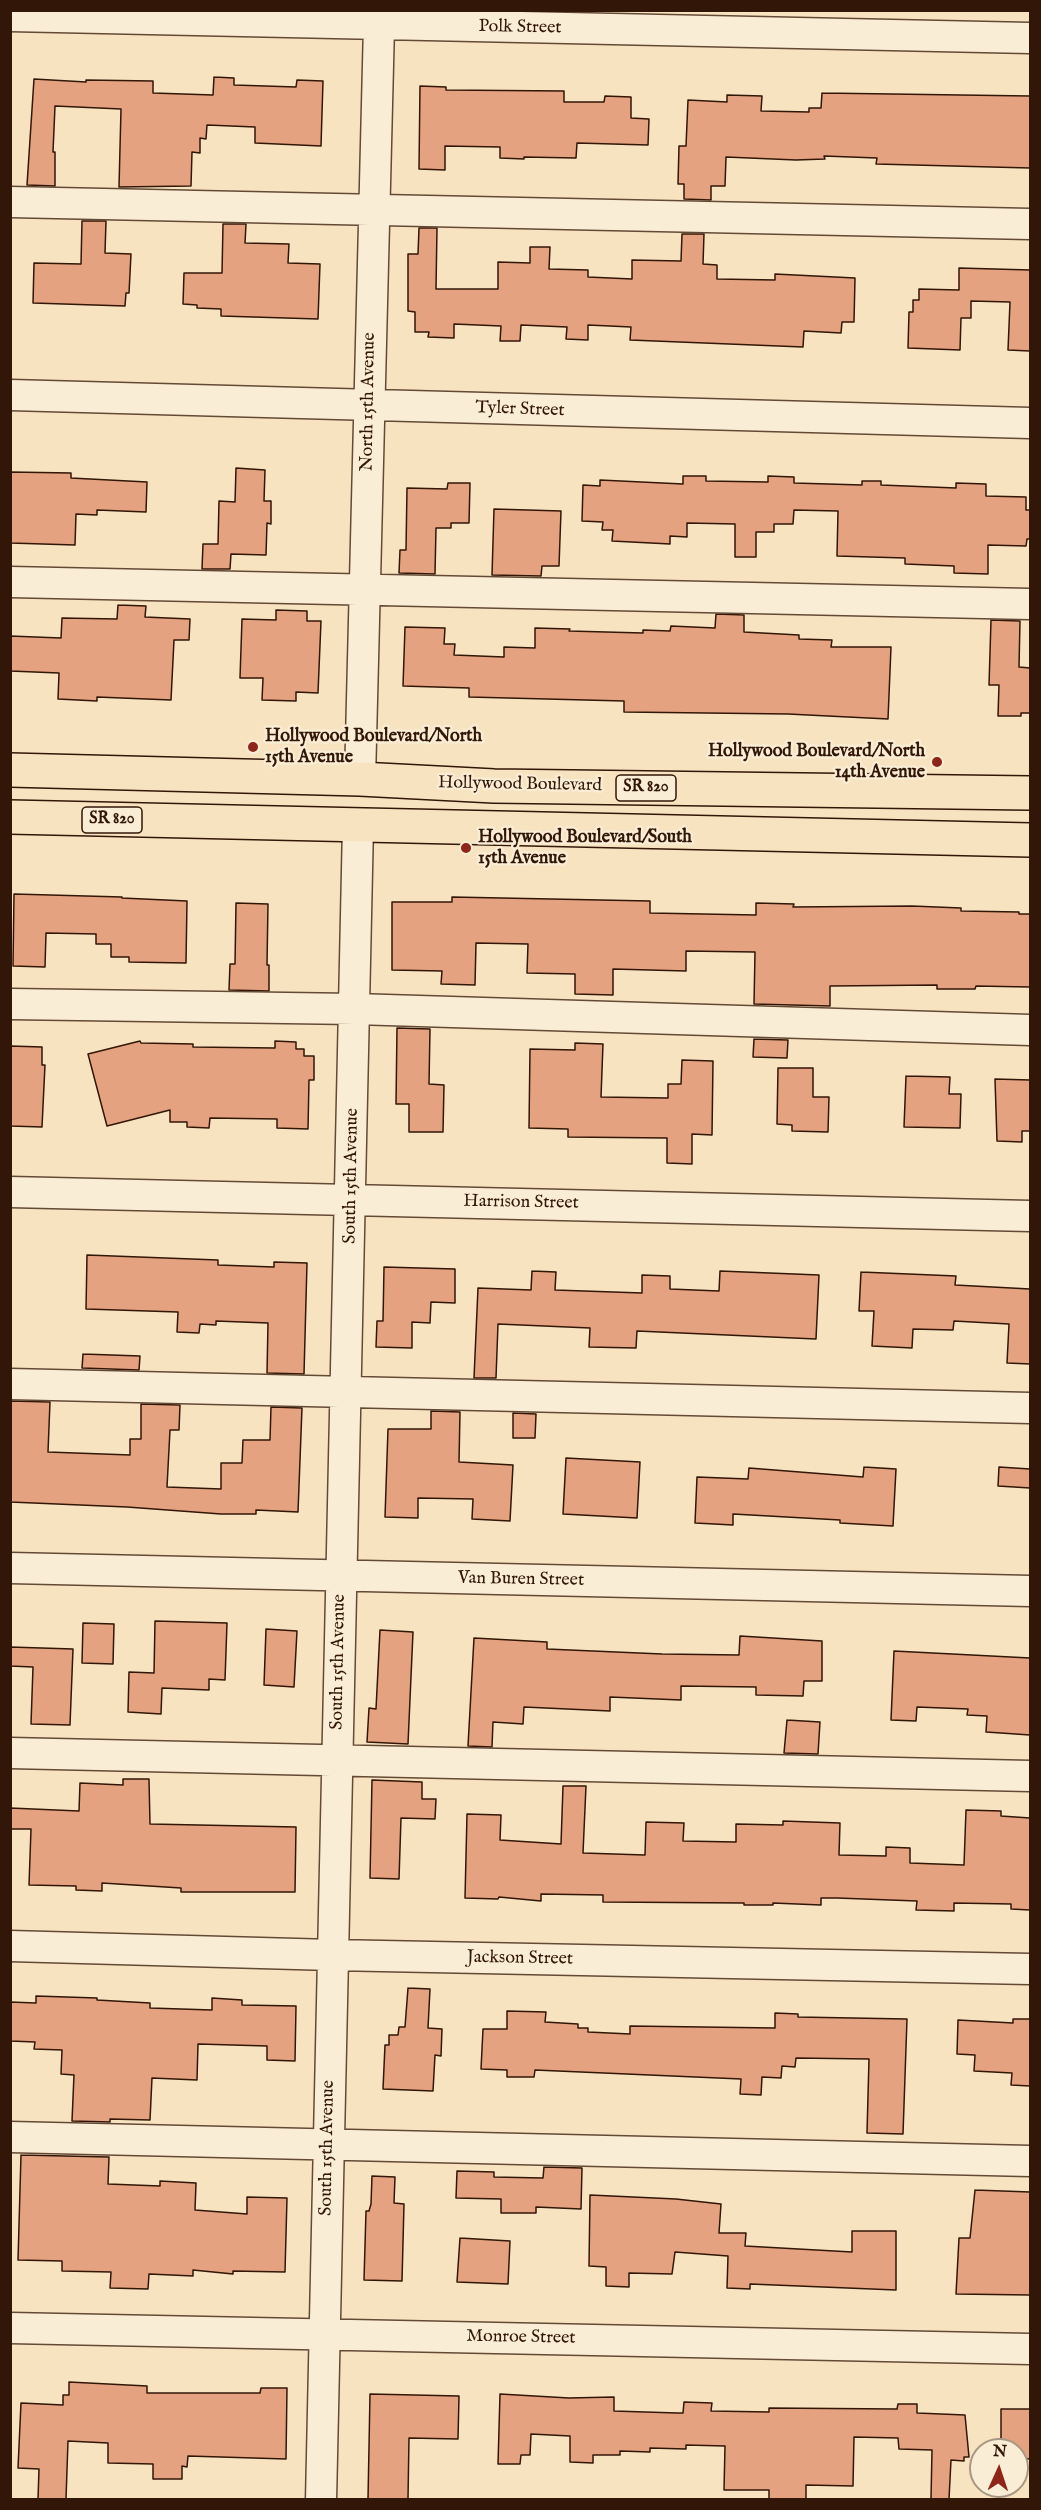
<!DOCTYPE html>
<style>
body{margin:0}
#map{position:relative;width:1041px;height:2510px;overflow:hidden;background:#f8e3c0;font-family:"IM FELL English",serif}
canvas{display:block}
.frame{position:absolute;inset:0;border:12px solid #321607;pointer-events:none}
.north{position:absolute;left:969px;top:2438px;width:60px;height:60px;box-sizing:border-box;background:#faedd6;border:2px solid #aa9783;border-radius:50%;rotate:3deg;font-size:16px;font-weight:700;line-height:24px;text-align:center;color:#321607}
.north::after{content:'';display:block;margin:auto;width:21px;height:27px;background:#8f2418;clip-path:polygon(50% 0,100% 100%,50% 72%,0 100%)}
</style>
<div id="map">
<canvas width="1041" height="2510"></canvas>
<div class="frame"></div>
<div class="north">N</div>
</div>
<script>
const context = document.querySelector('canvas').getContext('2d');
context.lineJoin = 'round';
function fillPath(path, color) { context.fillStyle = color; context.fill(path, 'evenodd'); }
const toPath = rows => new Path2D(rows.map(r => 'M' + r).join(''));
function strokePath(path, color, width, dash) { context.strokeStyle = color; context.lineWidth = width; context.lineCap = dash ? 'butt' : 'round'; context.setLineDash(dash || []); context.stroke(path); }
function drawText(font, color, halo, rows, align = 'center') {
  context.font = font + ' "IM FELL English",serif'; context.lineWidth = 4.5; context.setLineDash([]); context.textBaseline = 'middle'; context.strokeStyle = halo; context.fillStyle = color; for (const [text, x, y, turn = 0] of rows) {
    context.save(); context.translate(x, y); context.rotate((+turn || 0) * Math.PI / 180); context.textAlign = isNaN(turn) ? turn : align; if (halo) context.strokeText(text, 0, 0); context.fillText(text, 0, 0); context.restore();
  }
}
const building = toPath([
 [214,77,234,78,234,85,296,87,297,80,323,81,321,146,255,143,255,127,207,125,206,139,200,138,200,153,192,152,191,186,119,187,121,109,55,106,53,152,55,152,55,186,27,185,34,79,86,82,86,80,153,81,153,93,213,95,214,77],
 [420,86,446,87,446,90,564,91,564,102,604,102,605,96,631,97,631,118,649,119,648,145,577,143,576,158,524,157,524,159,500,158,500,147,445,146,445,170,419,169,420,86],
 [822,93,1030,96,1030,168,876,164,877,158,824,156,825,159,796,160,726,157,725,186,711,186,711,200,684,199,684,184,678,184,679,146,686,146,688,100,727,102,727,95,762,96,761,111,809,112,809,108,821,108,822,93],
 [82,221,106,221,105,253,131,254,129,293,126,293,125,306,33,303,34,263,81,264,82,221],
 [223,224,246,224,245,243,289,244,288,263,320,264,318,319,221,316,221,309,197,308,197,305,183,304,184,273,222,273,223,224],
 [419,228,437,228,436,289,498,289,498,262,530,263,530,247,550,247,549,269,588,270,588,277,632,279,632,260,681,261,682,234,704,234,703,264,717,265,717,279,775,280,775,274,855,278,854,322,842,322,841,333,804,331,803,347,630,340,631,327,588,325,588,340,566,339,567,327,521,325,520,341,500,341,501,326,454,324,454,338,428,337,429,332,415,332,415,312,408,311,408,254,418,254,419,228],
 [959,268,1030,270,1030,351,1008,350,1010,302,971,301,971,318,961,318,960,350,908,348,909,312,913,312,913,300,919,300,919,289,959,290,959,268],
 [236,468,265,470,264,501,271,501,271,524,267,523,266,555,231,554,230,569,202,569,203,544,218,544,219,501,235,502,236,468],
 [10,472,71,473,71,478,147,482,146,512,97,510,97,515,76,514,75,545,10,543,10,472],
 [683,476,706,476,706,481,768,482,768,476,794,477,794,483,862,485,862,481,881,481,881,485,956,488,956,483,986,484,986,496,1026,497,1026,510,1030,510,1030,539,1027,539,1026,546,988,545,988,574,954,573,954,566,905,564,905,558,837,556,838,511,794,510,793,524,774,524,774,532,756,532,756,557,735,557,735,524,687,523,687,537,670,536,670,544,612,541,613,530,602,530,603,522,582,521,583,485,600,486,600,480,683,484,683,476],
 [448,483,470,483,469,523,451,523,451,528,436,528,435,574,399,573,400,550,406,550,407,488,447,489,448,483],
 [494,509,561,511,559,566,542,566,541,576,492,575,494,509],
 [118,605,146,606,145,617,190,619,189,640,174,640,171,700,97,697,97,701,58,699,59,673,10,671,10,636,61,638,62,618,117,619,118,605],
 [276,610,307,611,307,621,321,621,318,693,296,692,296,701,262,700,263,678,240,678,242,619,276,620,276,610],
 [716,614,744,615,744,632,799,635,799,639,832,640,831,647,891,647,888,719,788,714,624,712,624,701,469,697,469,688,403,686,405,627,445,628,444,644,455,644,454,655,504,657,504,647,535,648,535,628,570,629,569,631,643,633,643,630,670,631,671,626,715,628,716,614],
 [991,620,1020,621,1019,667,1030,668,1030,713,1021,713,1021,716,998,716,999,685,989,685,991,620],
 [14,894,122,897,122,898,187,901,186,963,129,962,129,957,111,957,111,944,96,944,96,934,46,933,45,967,13,966,14,894],
 [452,897,650,901,650,913,756,915,756,903,794,904,793,907,912,906,961,908,961,911,1019,912,1019,914,1030,914,1030,987,976,986,975,989,937,989,937,985,830,986,830,1006,754,1004,755,952,686,951,686,971,613,969,613,995,575,994,575,974,527,973,528,944,476,943,475,985,441,984,442,971,392,970,392,902,452,902,452,897],
 [236,903,268,904,267,965,269,965,269,991,229,990,230,964,235,964,236,903],
 [397,1028,430,1029,429,1084,444,1085,443,1132,409,1132,409,1104,396,1104,397,1028],
 [754,1039,788,1040,787,1058,753,1057,754,1039],
 [140,1041,141,1043,193,1044,193,1047,275,1048,275,1041,296,1042,296,1049,304,1049,304,1056,314,1056,314,1080,309,1080,308,1129,277,1128,277,1119,210,1118,209,1128,187,1127,187,1122,170,1122,170,1110,107,1126,88,1054,140,1041],
 [575,1043,603,1044,601,1097,668,1098,668,1084,681,1084,682,1060,713,1061,712,1135,692,1134,692,1164,667,1163,667,1138,568,1137,568,1129,529,1128,530,1049,575,1050,575,1043],
 [10,1046,42,1047,42,1065,45,1065,42,1127,10,1126,10,1046],
 [778,1068,813,1068,813,1097,829,1097,828,1132,792,1131,792,1125,777,1124,778,1068],
 [906,1076,950,1077,949,1094,961,1094,960,1128,904,1127,906,1076],
 [995,1079,1030,1080,1030,1131,1022,1131,1022,1142,997,1141,995,1079],
 [87,1255,218,1260,218,1265,274,1267,274,1262,307,1263,304,1374,267,1373,268,1323,216,1321,216,1325,200,1324,199,1333,177,1332,178,1312,86,1309,87,1255],
 [384,1267,455,1269,455,1303,431,1302,430,1323,412,1322,412,1348,376,1347,377,1321,383,1321,384,1267],
 [532,1271,556,1272,555,1290,642,1293,642,1275,670,1276,670,1289,719,1291,720,1271,819,1275,816,1339,637,1331,636,1348,589,1347,590,1328,498,1324,496,1378,474,1378,478,1288,531,1290,532,1271],
 [861,1272,956,1276,955,1285,1030,1289,1030,1364,1007,1363,1009,1324,954,1321,953,1330,913,1329,912,1348,872,1346,874,1311,859,1311,861,1272],
 [83,1354,140,1356,139,1370,82,1368,83,1354],
 [10,1401,50,1402,48,1452,130,1455,130,1439,141,1439,141,1404,180,1405,179,1430,170,1430,167,1487,221,1489,221,1463,242,1463,243,1440,270,1440,271,1407,302,1408,298,1512,256,1510,256,1514,221,1514,127,1507,10,1502,10,1401],
 [431,1411,460,1412,459,1462,513,1465,510,1521,472,1519,473,1499,418,1498,418,1518,385,1517,388,1429,431,1429,431,1411],
 [513,1413,536,1414,535,1438,513,1438,513,1413],
 [566,1458,640,1462,637,1518,563,1514,566,1458],
 [864,1467,896,1469,893,1526,840,1523,840,1520,733,1514,733,1525,695,1523,697,1477,748,1479,749,1468,863,1477,864,1467],
 [999,1467,1030,1469,1030,1488,998,1486,999,1467],
 [155,1621,227,1623,225,1680,209,1679,209,1690,162,1688,161,1714,128,1712,129,1672,154,1673,155,1621],
 [83,1623,114,1624,113,1664,82,1663,83,1623],
 [266,1629,297,1631,294,1687,264,1685,266,1629],
 [380,1630,413,1632,408,1744,367,1742,369,1708,376,1709,380,1630],
 [740,1636,822,1641,822,1681,804,1681,803,1696,756,1695,756,1687,681,1686,681,1700,610,1697,610,1711,524,1707,523,1724,493,1722,492,1747,468,1746,474,1638,547,1642,547,1649,662,1654,739,1655,740,1636],
 [10,1647,73,1649,70,1725,31,1724,33,1667,10,1666,10,1647],
 [894,1651,1030,1658,1030,1735,986,1732,987,1716,967,1715,968,1709,917,1707,916,1721,891,1720,894,1651],
 [787,1720,820,1722,818,1754,784,1753,787,1720],
 [123,1779,149,1779,150,1824,296,1827,295,1892,181,1892,181,1888,102,1883,102,1891,76,1890,76,1886,29,1885,31,1829,10,1829,10,1808,79,1811,80,1783,123,1785,123,1779],
 [372,1780,422,1782,422,1799,436,1799,435,1819,401,1818,399,1879,370,1878,372,1780],
 [563,1786,586,1786,583,1853,645,1855,646,1822,684,1823,683,1841,736,1842,736,1824,783,1825,783,1821,840,1823,839,1855,886,1856,886,1847,910,1848,910,1863,964,1865,966,1810,1001,1811,1001,1816,1030,1818,1030,1910,1011,1909,1011,1904,954,1903,954,1911,916,1910,917,1901,837,1898,821,1898,821,1905,773,1903,773,1905,744,1905,744,1903,603,1902,603,1895,541,1894,541,1901,499,1897,498,1899,465,1898,467,1814,501,1815,500,1840,561,1844,563,1786],
 [408,1988,430,1989,428,2028,442,2029,441,2056,435,2055,433,2091,383,2089,385,2045,389,2045,389,2035,398,2035,399,2027,405,2027,408,1988],
 [36,1996,97,1998,97,2000,150,2003,150,2008,212,2010,212,1998,242,2000,242,2005,296,2006,295,2061,267,2060,267,2046,198,2044,197,2080,152,2078,150,2120,110,2119,110,2122,72,2121,74,2075,61,2074,62,2050,34,2049,35,2042,10,2041,10,2002,36,2003,36,1996],
 [507,2011,546,2012,545,2022,578,2024,578,2028,588,2028,588,2032,630,2034,630,2026,775,2028,775,2013,798,2014,798,2017,907,2019,903,2134,867,2133,869,2059,796,2058,795,2067,782,2066,781,2078,762,2077,761,2095,740,2094,741,2079,535,2070,534,2077,507,2077,507,2070,481,2069,483,2029,507,2029,507,2011],
 [1013,2019,1030,2019,1030,2086,1011,2085,1012,2073,974,2071,975,2055,957,2054,958,2020,1013,2023,1013,2019],
 [21,2155,109,2157,108,2184,160,2186,160,2181,196,2183,195,2210,247,2214,247,2197,287,2198,285,2272,233,2271,233,2274,193,2270,193,2276,149,2274,148,2289,110,2288,111,2272,62,2271,62,2261,18,2260,21,2155],
 [544,2167,582,2168,581,2209,536,2207,536,2213,501,2213,501,2199,456,2198,457,2171,494,2172,494,2177,543,2178,544,2167],
 [372,2176,395,2177,394,2203,404,2204,402,2281,364,2280,366,2211,369,2211,371,2204,372,2176],
 [975,2190,1030,2192,1030,2295,956,2294,959,2238,970,2238,975,2190],
 [590,2195,676,2199,721,2204,719,2233,746,2233,745,2246,852,2252,852,2231,896,2231,896,2290,750,2284,750,2289,727,2288,728,2256,675,2252,672,2274,629,2273,629,2287,606,2286,606,2267,589,2266,590,2195],
 [460,2238,510,2241,508,2284,457,2282,460,2238],
 [69,2382,147,2386,147,2393,260,2393,261,2388,287,2388,286,2459,188,2456,187,2467,182,2466,182,2479,153,2479,153,2464,108,2463,108,2443,68,2441,66,2499,38,2499,39,2469,18,2468,21,2403,63,2405,63,2395,69,2395,69,2382],
 [370,2394,459,2396,458,2439,409,2438,408,2499,368,2499,370,2394],
 [500,2394,569,2398,614,2397,614,2411,677,2413,683,2413,684,2402,712,2403,711,2411,769,2412,769,2408,897,2409,898,2404,917,2404,917,2413,965,2415,969,2457,964,2457,964,2461,951,2460,949,2499,931,2499,932,2450,899,2449,898,2438,854,2437,853,2486,806,2485,806,2499,769,2499,769,2490,724,2490,725,2446,686,2445,686,2449,650,2448,650,2452,620,2451,620,2455,593,2455,593,2463,570,2462,570,2436,531,2434,530,2455,521,2455,520,2464,498,2464,500,2394],
 [1001,2409,1030,2409,1030,2459,1017,2458,1017,2450,1001,2450,1001,2409]
]);
fillPath(building, '#e4a280');
strokePath(building, '#321607', 1.5);
const minor = toPath([
 [10,16,1030,38],
 [10,202,1030,224],
 [10,395,1030,423],
 [10,582,1030,604],
 [360,779,379,25],
 [10,1004,355,1009,1030,1030],
 [10,1192,1030,1216],
 [10,1384,1030,1408],
 [10,1568,1030,1591],
 [10,1753,1030,1776],
 [10,1946,332,1955,1030,1969],
 [10,2137,1030,2161],
 [10,2328,1030,2349],
 [321,2500,358,825]
]);
const major = toPath([
 [10,770,360,779,494,786,1030,793],
 [10,817,1030,840]
]);
strokePath(minor, '#644935', 33);
strokePath(major, '#321607', 36);
strokePath(minor, '#faedd6', 30);
strokePath(major, '#f8e3c0', 33);
for (const [x, y, r, color] of [
 [253,747,6,"#8f2418"],
 [937,762,6,"#8f2418"],
 [466,848,6,"#8f2418"]
]) { const dot = new Path2D(); dot.arc(x, y, r, 0, 2 * Math.PI); context.fillStyle = color; context.fill(dot); strokePath(dot, '#faedd6', 2); }
for (const [x, y, w] of [
 [646,788,60],
 [112,820,60]
]) { const box = new Path2D(); box.roundRect(x - w / 2, y - 13, w, 26, 4.5); context.fillStyle = '#faedd6'; context.fill(box); strokePath(box, '#321607', 1.5); }
drawText('bold 16px', '#321607', null, [
 ["SR 820",646,788],
 ["SR 820",112,820]
]);
drawText('18px', '#321607', '#faedd6', [
 ["Polk Street",520,28,1],
 ["North 15th Avenue",369,402,-89],
 ["Tyler Street",520,410,2],
 ["Hollywood Boulevard",520,785,1],
 ["South 15th Avenue",352,1176,-89],
 ["Harrison Street",521,1203,1],
 ["Van Buren Street",521,1580,1],
 ["South 15th Avenue",339,1662,-89],
 ["Jackson Street",520,1959,1],
 ["South 15th Avenue",328,2148,-89],
 ["Monroe Street",521,2338,1]
]);
drawText('bold 18px', '#321607', '#faedd6', [
 ["Hollywood Boulevard/North",265,737],
 ["15th Avenue",265,758],
 ["Hollywood Boulevard/North",925,752,"right"],
 ["14th Avenue",925,773,"right"],
 ["Hollywood Boulevard/South",478,838],
 ["15th Avenue",478,859]
], 'left');
</script>
